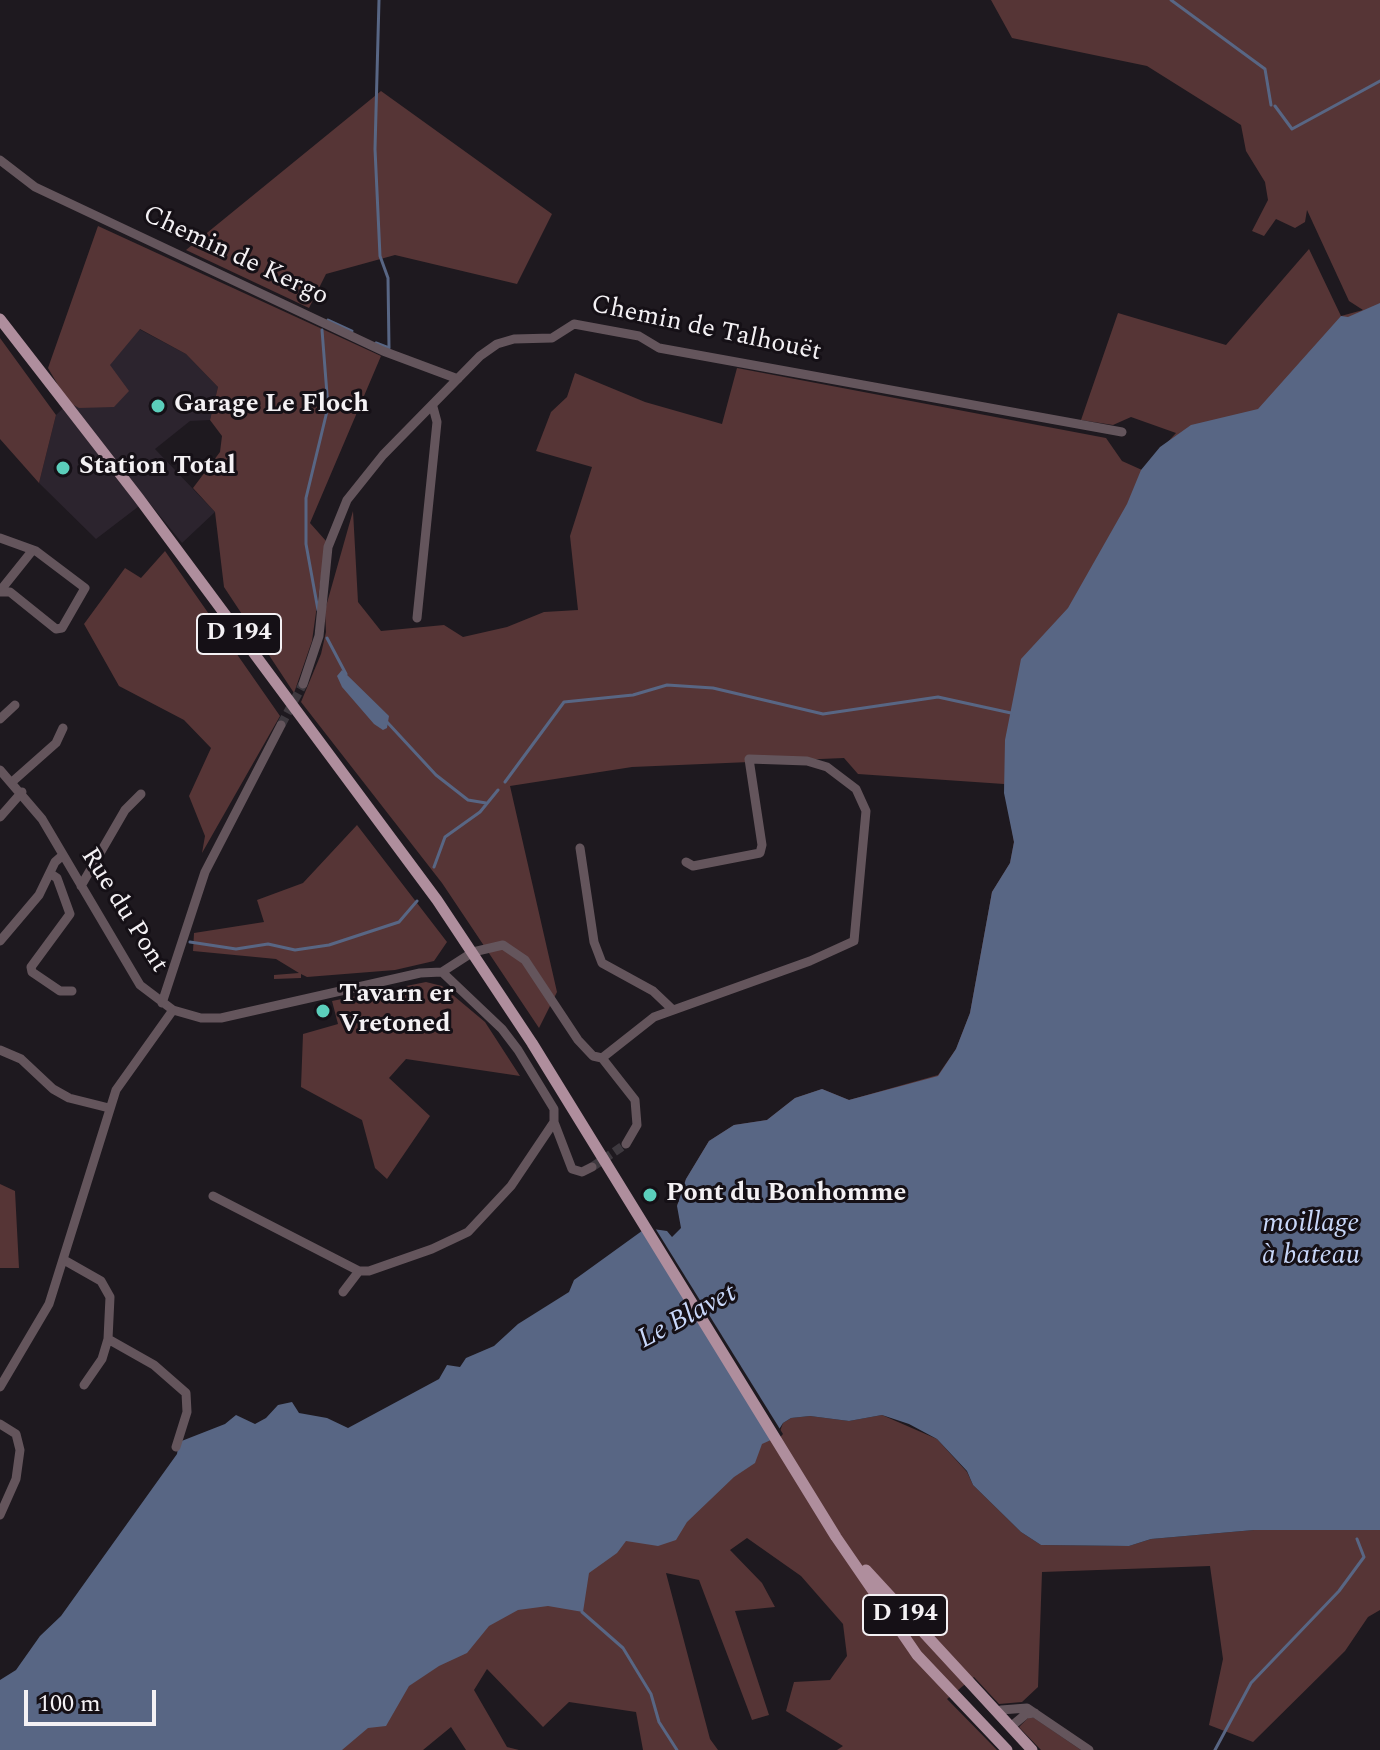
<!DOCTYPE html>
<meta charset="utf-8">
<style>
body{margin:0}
#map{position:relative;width:1380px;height:1750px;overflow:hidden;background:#1e191f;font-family:Spectral,serif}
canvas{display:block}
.scale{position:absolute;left:24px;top:1690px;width:132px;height:36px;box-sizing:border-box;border:4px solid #f4f1f4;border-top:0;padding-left:10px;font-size:24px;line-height:28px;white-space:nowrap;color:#f4f1f4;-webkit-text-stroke:6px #151016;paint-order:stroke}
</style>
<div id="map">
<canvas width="1380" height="1750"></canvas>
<div class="scale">100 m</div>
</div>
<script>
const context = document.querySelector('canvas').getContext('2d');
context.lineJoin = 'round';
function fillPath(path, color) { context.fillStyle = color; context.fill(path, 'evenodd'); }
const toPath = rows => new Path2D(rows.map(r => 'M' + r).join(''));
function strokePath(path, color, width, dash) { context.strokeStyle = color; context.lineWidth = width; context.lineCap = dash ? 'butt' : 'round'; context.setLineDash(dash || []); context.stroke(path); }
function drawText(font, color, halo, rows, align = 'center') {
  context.font = font + ' Spectral,serif'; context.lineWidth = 6; context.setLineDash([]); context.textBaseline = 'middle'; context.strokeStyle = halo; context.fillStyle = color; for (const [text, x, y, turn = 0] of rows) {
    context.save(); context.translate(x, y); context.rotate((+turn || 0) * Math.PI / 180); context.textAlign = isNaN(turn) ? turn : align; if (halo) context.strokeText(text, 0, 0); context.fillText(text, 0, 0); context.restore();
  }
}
fillPath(toPath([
 [139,329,186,354,218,387,210,420,190,421,155,449,215,512,182,543,147,500,96,539,39,483,56,415,109,365]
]), '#2c242e');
fillPath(toPath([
 [991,0,1380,0,1380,951,677,1206,686,1179,709,1141,734,1125,767,1120,795,1098,822,1089,849,1100,938,1075,956,1049,970,1013,992,892,1010,863,1014,842,1004,784,858,774,844,758,632,767,510,786,557,992,539,1028,442,883,301,702,321,654,326,632,325,610,353,511,358,602,381,631,444,625,463,637,507,627,544,612,578,610,570,536,592,467,536,451,551,412,567,397,575,373,645,402,722,424,737,368,1106,438,1122,461,1142,470,1176,433,1131,417,1113,425,1081,420,1118,313,1226,345,1309,249,1341,316,1363,310,1349,301,1307,210,1305,222,1295,228,1276,219,1264,236,1252,231,1268,200,1265,182,1246,151,1241,125,1147,66,1012,38],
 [381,91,552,214,517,284,395,255,326,274,309,308,186,250],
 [98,226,381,356,310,523,326,541,312,641,294,693,224,587,215,512,193,488,220,452,222,436,210,420,218,387,186,354,140,329,110,365,129,391,114,407,79,408,68,402,48,368],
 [0,338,56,415,39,483,0,439],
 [165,551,280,716,202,853,205,836,189,796,211,748,184,720,119,686,84,624,125,568,141,578],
 [357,825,447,942,434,961,395,970,307,977,301,974,301,978,274,979,274,975,299,973,276,959,193,951,194,933,264,922,257,900,303,883],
 [426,982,442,986,485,1022,520,1076,406,1059,389,1078,430,1116,387,1179,375,1168,362,1120,301,1087,303,1034,338,1024,332,1001],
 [0,1184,15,1191,19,1268,0,1268],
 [882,1415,937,1439,967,1472,973,1485,1021,1532,1041,1545,1129,1546,1151,1539,1254,1530,1380,1530,1380,1610,1368,1617,1345,1651,1253,1742,1209,1725,1223,1659,1210,1566,1042,1572,1038,1687,1022,1702,999,1704,974,1677,947,1699,997,1750,837,1750,843,1746,786,1711,794,1682,830,1680,847,1656,843,1624,801,1576,747,1538,730,1550,762,1583,775,1607,735,1611,769,1715,752,1720,699,1580,666,1573,710,1739,718,1750,643,1750,636,1712,569,1702,543,1727,487,1669,474,1690,507,1747,519,1750,466,1750,451,1727,423,1750,252,1750,780,1431,783,1423,791,1418,810,1416,849,1421],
 [1028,1718,1034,1718,1081,1750,1041,1750,1019,1727]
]), '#563536');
fillPath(toPath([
 [1380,303,1380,1530,1254,1530,1151,1539,1129,1546,1041,1545,1021,1532,973,1485,967,1471,937,1439,909,1424,882,1415,849,1421,810,1416,791,1418,783,1423,773,1439,762,1444,755,1463,734,1477,687,1522,676,1540,658,1546,626,1541,617,1553,589,1573,583,1612,548,1606,518,1610,489,1626,467,1653,439,1666,409,1686,386,1726,368,1728,342,1750,0,1750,0,1680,16,1670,40,1636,61,1616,177,1454,179,1442,225,1424,236,1415,255,1424,266,1418,278,1405,292,1402,299,1413,327,1418,348,1428,439,1379,447,1365,460,1367,466,1358,494,1346,518,1324,569,1292,574,1280,646,1228,667,1231,672,1237,681,1228,677,1206,686,1179,709,1141,734,1125,767,1120,795,1098,822,1089,849,1100,938,1076,956,1049,970,1013,992,892,1010,863,1014,842,1004,793,1005,740,1021,659,1068,608,1127,504,1141,470,1160,447,1191,425,1258,409,1341,316,1348,317],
 [342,670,389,716,387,728,383,730,374,724,342,687,337,676]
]), '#586684');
fillPath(toPath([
 [652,1223,783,1434,776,1442,644,1224]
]), '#1e191f');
strokePath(toPath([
 [1171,0,1265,69,1271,105],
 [1275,106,1292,129,1380,81],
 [328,320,352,331],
 [376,343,389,348,388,278,380,256,375,149,379,0],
 [318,610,306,544,306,498,328,407,322,330],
 [327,638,346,674],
 [387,722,436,775,468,800,486,803],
 [505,782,564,702,633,695,667,685,713,688,823,714,938,697,1011,713],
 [434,867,445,837,480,812,498,790],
 [190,942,236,949,268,944,295,950,329,945,399,922,417,901],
 [582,1612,623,1648,651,1694,659,1722,677,1750],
 [1215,1750,1251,1683,1339,1591,1364,1557,1357,1539]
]), '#586684', 3);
strokePath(toPath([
 [281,725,303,684],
 [592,1167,626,1144]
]), '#3e393f', 9, [9, 4.5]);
strokePath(toPath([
 [0,160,35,187,383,351,458,379],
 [0,538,36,551,85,588,62,628,56,629,10,592,0,592],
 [0,591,32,551],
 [417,618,437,422,433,407],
 [303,684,319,636,328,547,347,500,383,455,480,356,497,344,514,339,552,338,574,324,639,336,659,348,1122,432],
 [0,719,15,705],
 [0,770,42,819,140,985,173,1010,201,1018,221,1018,420,973,442,972,473,952,503,945,525,960,578,1040,593,1056,602,1058,635,1100,637,1125,626,1144],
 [12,782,56,743,63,728],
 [0,817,22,792],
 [580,848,594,942,602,963,653,991,673,1010],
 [51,874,57,878,70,914,31,967,32,972,60,991,72,991],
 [81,886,125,810,141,794],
 [0,941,39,895,55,862,63,855],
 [162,1003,205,872,281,725],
 [0,1050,21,1059,53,1089,69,1098,109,1108],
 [602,1058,654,1017,810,961,854,941,866,811,856,789,827,767,807,761,749,759,762,845,760,853,693,866,686,862],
 [554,1122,572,1169,582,1172,592,1167],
 [213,1196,359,1271],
 [64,1260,101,1281,110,1297,108,1339,102,1359,84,1385],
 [359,1271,369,1271,432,1249,468,1232,511,1186,554,1122,554,1109,518,1050,502,1029,442,972],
 [343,1292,359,1271],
 [108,1339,154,1365,186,1393,187,1412,176,1447],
 [0,1387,49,1304,116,1090,173,1010],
 [0,1424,16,1434,20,1450,16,1479,0,1515],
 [1001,1710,1027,1708,1089,1750],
 [1014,1724,1026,1714,1035,1713]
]), '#64555c', 9);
strokePath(toPath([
 [0,319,138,497,437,900,532,1043,836,1537,917,1655,1007,1750],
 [866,1570,1032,1750]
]), '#af8e9d', 11);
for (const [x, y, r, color] of [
 [158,406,8,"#5bcebb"],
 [63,468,8,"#5bcebb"],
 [323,1011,8,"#5bcebb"],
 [650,1195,8,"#5bcebb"]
]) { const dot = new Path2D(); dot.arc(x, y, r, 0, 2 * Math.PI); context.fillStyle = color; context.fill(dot); strokePath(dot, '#151016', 3); }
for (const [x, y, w] of [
 [239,634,84],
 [905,1615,84]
]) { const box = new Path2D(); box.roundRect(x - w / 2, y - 20, w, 40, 6); context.fillStyle = '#151016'; context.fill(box); strokePath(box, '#f4f1f4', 2); }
drawText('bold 24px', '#f4f1f4', null, [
 ["D 194",239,634],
 ["D 194",905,1615]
]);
drawText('26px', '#f4f1f4', '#151016', [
 ["Chemin de Kergo",235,257,25],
 ["Chemin de Talhouët",706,330,12],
 ["Rue du Pont",123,911,58]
]);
drawText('bold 26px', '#f4f1f4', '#151016', [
 ["Garage Le Floch",174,406],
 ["Station Total",79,468],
 ["Tavarn er",339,996],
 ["Vretoned",339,1026],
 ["Pont du Bonhomme",666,1195]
], 'left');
drawText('italic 28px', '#c8d7f9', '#151016', [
 ["moillage",1311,1226],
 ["à bateau",1311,1258],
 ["Le Blavet",688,1318,-28]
]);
</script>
